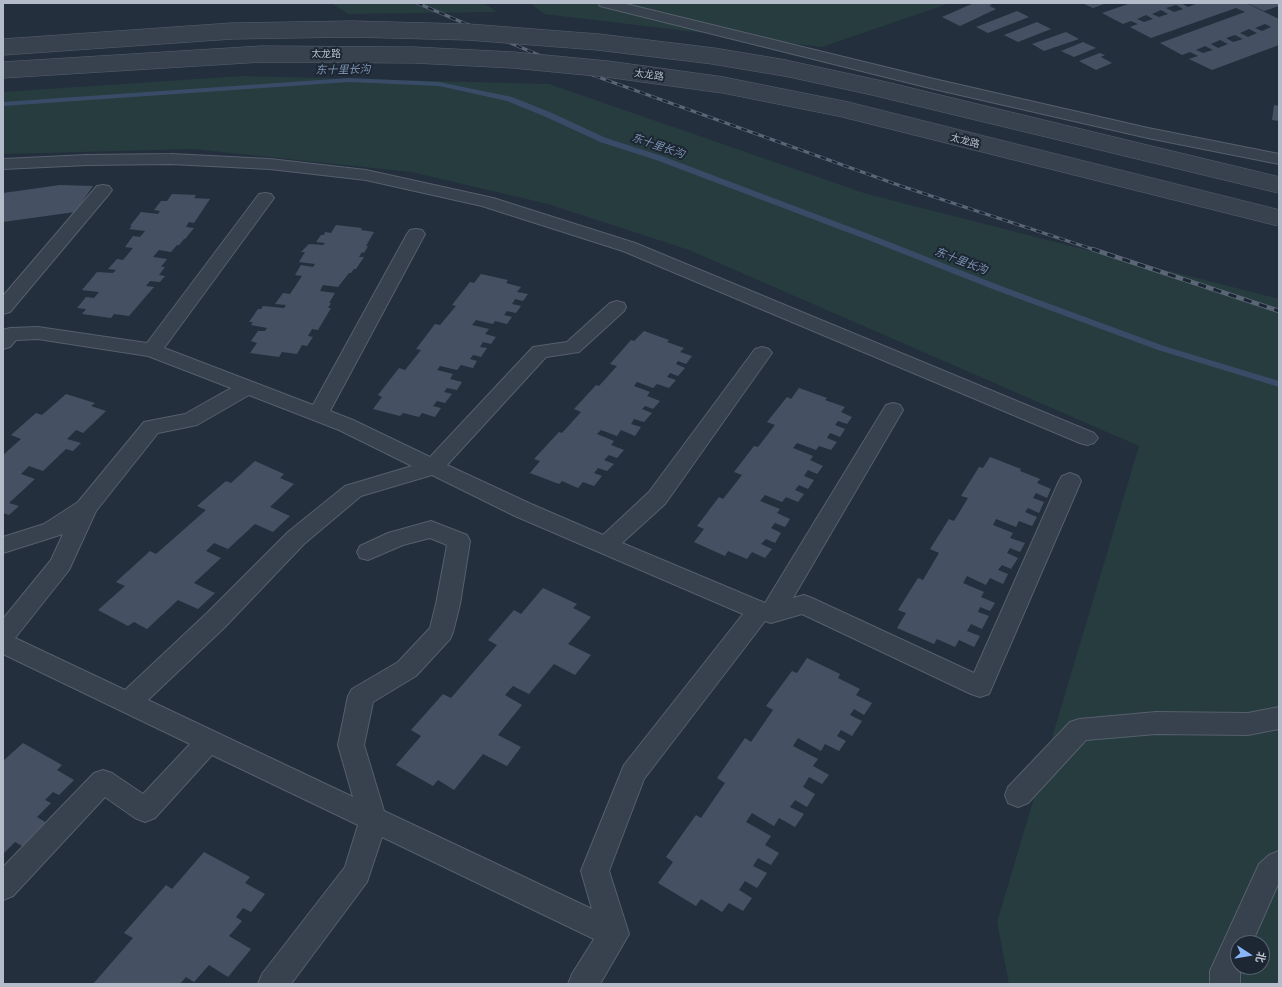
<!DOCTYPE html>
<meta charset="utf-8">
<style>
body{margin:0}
#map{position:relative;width:1282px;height:987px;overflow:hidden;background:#242f3e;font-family:"Public Sans","Noto Sans SC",sans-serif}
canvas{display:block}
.frame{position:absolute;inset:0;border:4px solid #b4bcc9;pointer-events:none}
.north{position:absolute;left:1230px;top:935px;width:40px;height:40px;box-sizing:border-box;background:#1d2633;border:1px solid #59626f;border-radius:50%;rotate:102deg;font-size:11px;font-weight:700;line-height:16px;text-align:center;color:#b4bcc9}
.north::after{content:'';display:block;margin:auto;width:14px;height:18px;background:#8ab4f8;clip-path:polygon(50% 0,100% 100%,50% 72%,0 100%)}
</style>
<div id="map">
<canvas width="1282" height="987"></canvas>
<div class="frame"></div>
<div class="north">北</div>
</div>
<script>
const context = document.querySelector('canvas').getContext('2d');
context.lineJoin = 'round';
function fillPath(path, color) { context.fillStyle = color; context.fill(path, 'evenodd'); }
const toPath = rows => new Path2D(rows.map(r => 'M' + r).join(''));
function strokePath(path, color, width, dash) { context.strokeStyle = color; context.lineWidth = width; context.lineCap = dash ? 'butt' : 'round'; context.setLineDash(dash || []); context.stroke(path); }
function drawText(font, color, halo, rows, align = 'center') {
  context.font = font + ' "Public Sans","Noto Sans SC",sans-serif'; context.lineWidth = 4; context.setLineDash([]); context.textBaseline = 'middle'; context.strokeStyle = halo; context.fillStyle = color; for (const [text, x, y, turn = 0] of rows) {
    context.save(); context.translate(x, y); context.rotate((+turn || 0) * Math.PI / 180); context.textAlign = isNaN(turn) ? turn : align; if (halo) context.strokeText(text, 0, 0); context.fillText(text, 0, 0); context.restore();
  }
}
fillPath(toPath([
 [331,3,484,3,497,12,348,14],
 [530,3,950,3,822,47,544,14],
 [243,76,549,84,867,194,1279,299,1279,984,1009,984,997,922,1139,446,689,250,548,204,411,172,193,149,3,154,3,92],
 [1238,943,1262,943,1262,967,1238,967]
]), '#263c3f');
fillPath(toPath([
 [349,78,439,82,512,97,552,113,606,138,662,156,874,236,1001,286,1164,346,1279,381,1279,387,1158,350,995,290,868,240,656,160,600,142,546,117,507,101,439,86,349,82,3,106,3,102,349,78]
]), '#394c67');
fillPath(toPath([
 [974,3,988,3,992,5,989,6,996,9,960,26,942,17],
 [1082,3,1107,3,1093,8],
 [1131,3,1181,3,1188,7,1198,3,1246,3,1279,19,1279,45,1212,70,1189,59,1198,56,1190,52,1182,55,1160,43,1245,12,1236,8,1151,38,1130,27,1138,24,1131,21,1123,24,1102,13],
 [1176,5,1183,9,1174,12,1166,8],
 [1161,10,1168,14,1159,17,1152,14],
 [1146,15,1153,19,1144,22,1137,19],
 [1265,24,1271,27,1262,31,1255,28],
 [1249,29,1257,33,1248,37,1240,33],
 [1235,35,1243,39,1233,42,1226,38],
 [1220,40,1228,44,1218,48,1211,44],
 [1205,46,1213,50,1203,53,1196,50],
 [1247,3,1279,3,1279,6,1264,11],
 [1017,11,1029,17,988,33,976,27],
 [1037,22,1051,29,1018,42,1004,35],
 [1066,32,1079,39,1044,51,1032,44],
 [1083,42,1096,48,1074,57,1061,51],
 [1100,53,1105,55,1101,57,1112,63,1096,70,1079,61],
 [1274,105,1279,106,1279,121,1272,120],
 [60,185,93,186,75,212,3,222,3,193],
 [172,194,196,195,194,198,210,199,194,223,189,222,186,227,194,228,185,239,184,239,179,245,177,245,171,252,159,250,153,257,167,259,161,267,165,267,159,275,165,276,160,282,150,281,146,286,154,287,129,316,114,314,111,318,82,314,86,309,77,308,86,297,94,298,99,292,82,290,97,272,113,273,116,270,108,269,117,259,123,260,133,248,125,247,133,236,140,237,145,231,129,229,132,226,130,226,141,212,158,214,160,211,154,210,161,201,167,201],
 [336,225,362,228,361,230,374,232,366,246,368,246,364,253,362,252,359,257,364,257,356,269,354,269,351,273,349,273,338,287,323,285,320,291,335,293,329,303,331,303,328,308,331,308,318,330,312,329,308,336,313,337,307,346,302,345,297,354,282,352,279,357,250,353,257,343,251,341,258,331,265,331,267,328,251,325,253,322,249,322,258,309,261,309,263,306,284,308,286,305,275,304,283,293,290,294,302,276,295,275,301,265,313,267,315,264,299,262,305,252,301,252,309,244,323,245,325,243,316,242,321,235,324,235,325,232,331,233],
 [481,274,508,280,506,283,521,287,517,292,528,294,523,301,515,299,512,304,521,306,516,313,507,311,504,315,512,317,507,324,495,321,493,324,476,320,472,325,489,329,485,334,496,337,491,344,483,342,480,347,487,348,481,357,473,355,470,359,477,361,473,368,461,365,457,370,440,366,437,370,453,374,450,379,462,382,457,390,447,388,444,392,452,394,445,403,437,401,433,406,441,408,435,417,422,413,419,417,403,413,400,416,373,409,382,397,378,395,399,368,405,370,421,350,416,349,435,324,440,325,456,306,452,305,470,282,474,283],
 [644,331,669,340,667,342,684,348,680,352,692,356,686,364,678,361,676,364,685,368,678,376,670,373,667,377,676,380,669,388,657,384,653,388,637,382,634,386,650,392,647,396,660,401,653,409,645,406,642,409,652,413,644,422,634,419,631,424,641,427,635,436,621,430,617,436,601,430,597,434,614,441,611,445,624,450,617,458,609,455,604,460,614,464,607,471,598,468,594,473,602,476,594,486,583,482,578,488,562,481,559,484,530,473,540,461,534,459,559,432,562,433,581,412,574,409,596,385,599,386,617,366,610,364,631,340,634,341],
 [799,388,827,398,825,400,845,407,841,412,852,417,847,424,838,421,835,425,845,429,840,437,830,433,827,438,837,442,831,450,819,446,816,450,797,443,793,448,813,456,810,460,823,466,817,474,808,470,804,476,814,480,808,489,799,485,795,490,804,494,798,502,786,497,782,502,765,495,760,501,780,509,777,513,790,519,785,527,775,523,771,528,781,533,775,543,766,539,761,544,772,549,765,558,752,552,747,559,728,551,725,556,694,542,704,529,697,526,719,497,723,499,742,475,734,472,754,446,758,447,775,425,767,422,787,397,791,399],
 [66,394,95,403,91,406,106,411,83,433,76,430,67,439,81,443,73,451,66,449,43,471,29,466,21,474,35,479,9,503,19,506,9,515,3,513,3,455,21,439,11,435,36,413,42,415],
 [990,457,1021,469,1020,471,1040,479,1037,483,1051,489,1047,498,1036,493,1033,498,1044,502,1039,513,1028,508,1025,512,1037,517,1032,526,1019,521,1016,527,996,519,993,525,1013,533,1010,538,1025,543,1020,552,1010,548,1007,553,1018,558,1011,569,1002,565,998,570,1008,574,1003,584,990,578,986,585,967,576,963,583,984,592,981,597,995,603,990,611,980,607,978,612,989,616,982,629,971,624,967,631,980,636,974,647,959,640,955,647,937,639,934,644,897,628,906,613,898,610,918,578,923,580,939,553,930,549,949,519,954,521,968,498,961,496,979,467,983,468],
 [255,461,284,474,280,478,294,484,270,507,290,516,273,532,255,524,228,549,214,543,206,551,221,558,194,583,215,593,198,609,178,600,147,629,134,622,128,626,98,610,125,586,116,582,150,551,156,554,206,510,197,506,226,481,231,483],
 [543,588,577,604,573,608,591,617,568,644,591,655,575,675,554,664,529,694,513,686,505,695,522,705,498,735,521,747,507,766,483,754,454,790,438,780,433,786,396,765,421,736,411,730,443,694,451,698,497,645,488,640,514,610,521,614],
 [807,658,840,674,838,678,860,689,856,695,872,703,864,715,854,709,850,715,862,721,852,736,841,730,837,736,846,741,839,751,825,744,821,751,798,738,793,746,818,759,813,766,829,775,822,784,809,777,803,787,815,794,807,807,795,800,790,807,804,814,795,827,779,818,774,826,752,813,746,822,771,836,765,845,779,853,771,865,758,858,753,866,767,873,757,888,745,881,739,890,752,898,743,911,729,903,722,912,701,899,696,906,658,883,673,862,666,857,696,815,701,818,725,783,717,778,745,738,751,742,773,710,766,706,792,671,797,673],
 [23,743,62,765,57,770,74,780,59,795,53,792,45,800,51,803,37,817,55,828,33,852,15,842,3,854,3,761],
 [204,852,250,877,245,883,265,894,251,912,243,908,236,917,242,921,229,936,251,949,228,977,209,965,194,982,186,977,180,984,93,984,133,938,124,933,166,885,172,889]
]), '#455162');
const minor = toPath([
 [598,3,622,3,934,79,1148,128,1279,154,1279,164,1148,138,934,89,600,6,598,3],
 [171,154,270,159,366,170,493,198,635,243,1094,433,1098,438,1094,443,1087,445,1080,443,623,251,482,206,366,180,270,169,171,164,87,165,3,169,3,159,87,155,171,154],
 [103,185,109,186,112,190,109,194,10,312,3,314,3,296,97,186,103,185],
 [265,193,271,194,274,198,164,348,313,405,407,234,410,230,416,229,422,230,425,234,330,411,353,420,430,457,533,347,567,342,610,303,617,301,624,303,626,307,624,311,579,352,546,357,447,465,531,504,603,535,649,492,755,349,762,347,769,349,772,353,769,357,665,504,622,543,765,603,886,405,893,403,900,405,903,410,793,598,804,595,812,598,974,673,1059,481,1062,476,1070,473,1078,476,1081,481,989,694,980,697,971,694,802,614,771,623,765,621,644,779,609,871,629,934,600,984,568,984,572,974,594,939,382,837,367,882,291,984,258,984,262,974,345,867,358,825,212,755,155,818,145,822,135,818,105,797,13,896,3,900,3,867,94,773,103,770,112,773,143,794,190,744,3,654,3,619,51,560,63,534,3,553,3,537,44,524,78,502,144,422,185,414,231,388,148,356,38,339,16,340,10,347,3,349,3,330,10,328,38,327,147,343,259,194,265,193],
 [249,395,339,430,412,466,345,486,288,532,207,613,125,690,15,638,69,570,96,511,158,433,197,425,249,395],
 [432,475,515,516,743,614,624,765,581,871,592,909,384,811,364,745,373,702,416,676,450,639,453,632,460,604,470,541,467,535,431,521,388,533,360,546,357,552,360,558,368,560,403,545,430,538,447,545,436,604,430,628,398,662,352,689,348,696,338,745,353,797,148,700,225,627,304,544,361,496,432,475],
 [1279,707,1279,729,1248,735,1156,734,1086,740,1028,803,1018,807,1008,803,1005,795,1008,787,1070,722,1079,719,1156,712,1248,713,1279,707],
 [1279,851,1279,882,1252,943,1238,943,1238,967,1242,967,1240,971,1240,984,1210,984,1210,971,1259,864,1269,855,1279,851]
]);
strokePath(minor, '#565f6c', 2);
fillPath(minor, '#38414e');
const railFar1 = toPath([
 [417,3,548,59,901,186,1095,250]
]);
const rail = toPath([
 [1092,249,1279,311]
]);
strokePath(railFar1, '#5a6575', 3);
strokePath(rail, '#5a6575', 4.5);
strokePath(railFar1, '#1d2633', 2, [6]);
strokePath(rail, '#1d2633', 3, [8]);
const minorBridge = toPath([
 [3,47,232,31,352,29,468,32,598,42,713,56,785,68,877,88,1279,185],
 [3,70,262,54,414,55,513,60,607,69,723,85,843,109,1279,218]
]);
strokePath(minorBridge, '#565f6c', 17, []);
strokePath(minorBridge, '#38414e', 16);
drawText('10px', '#b4bcc9', '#1d2633', [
 ["太龙路",326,54],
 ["太龙路",649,75,8],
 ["太龙路",965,141,14]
]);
drawText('italic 11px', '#7c92b1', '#1d2633', [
 ["东十里长沟",343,70,-1],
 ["东十里长沟",658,146,19],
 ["东十里长沟",961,261,21]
]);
</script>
